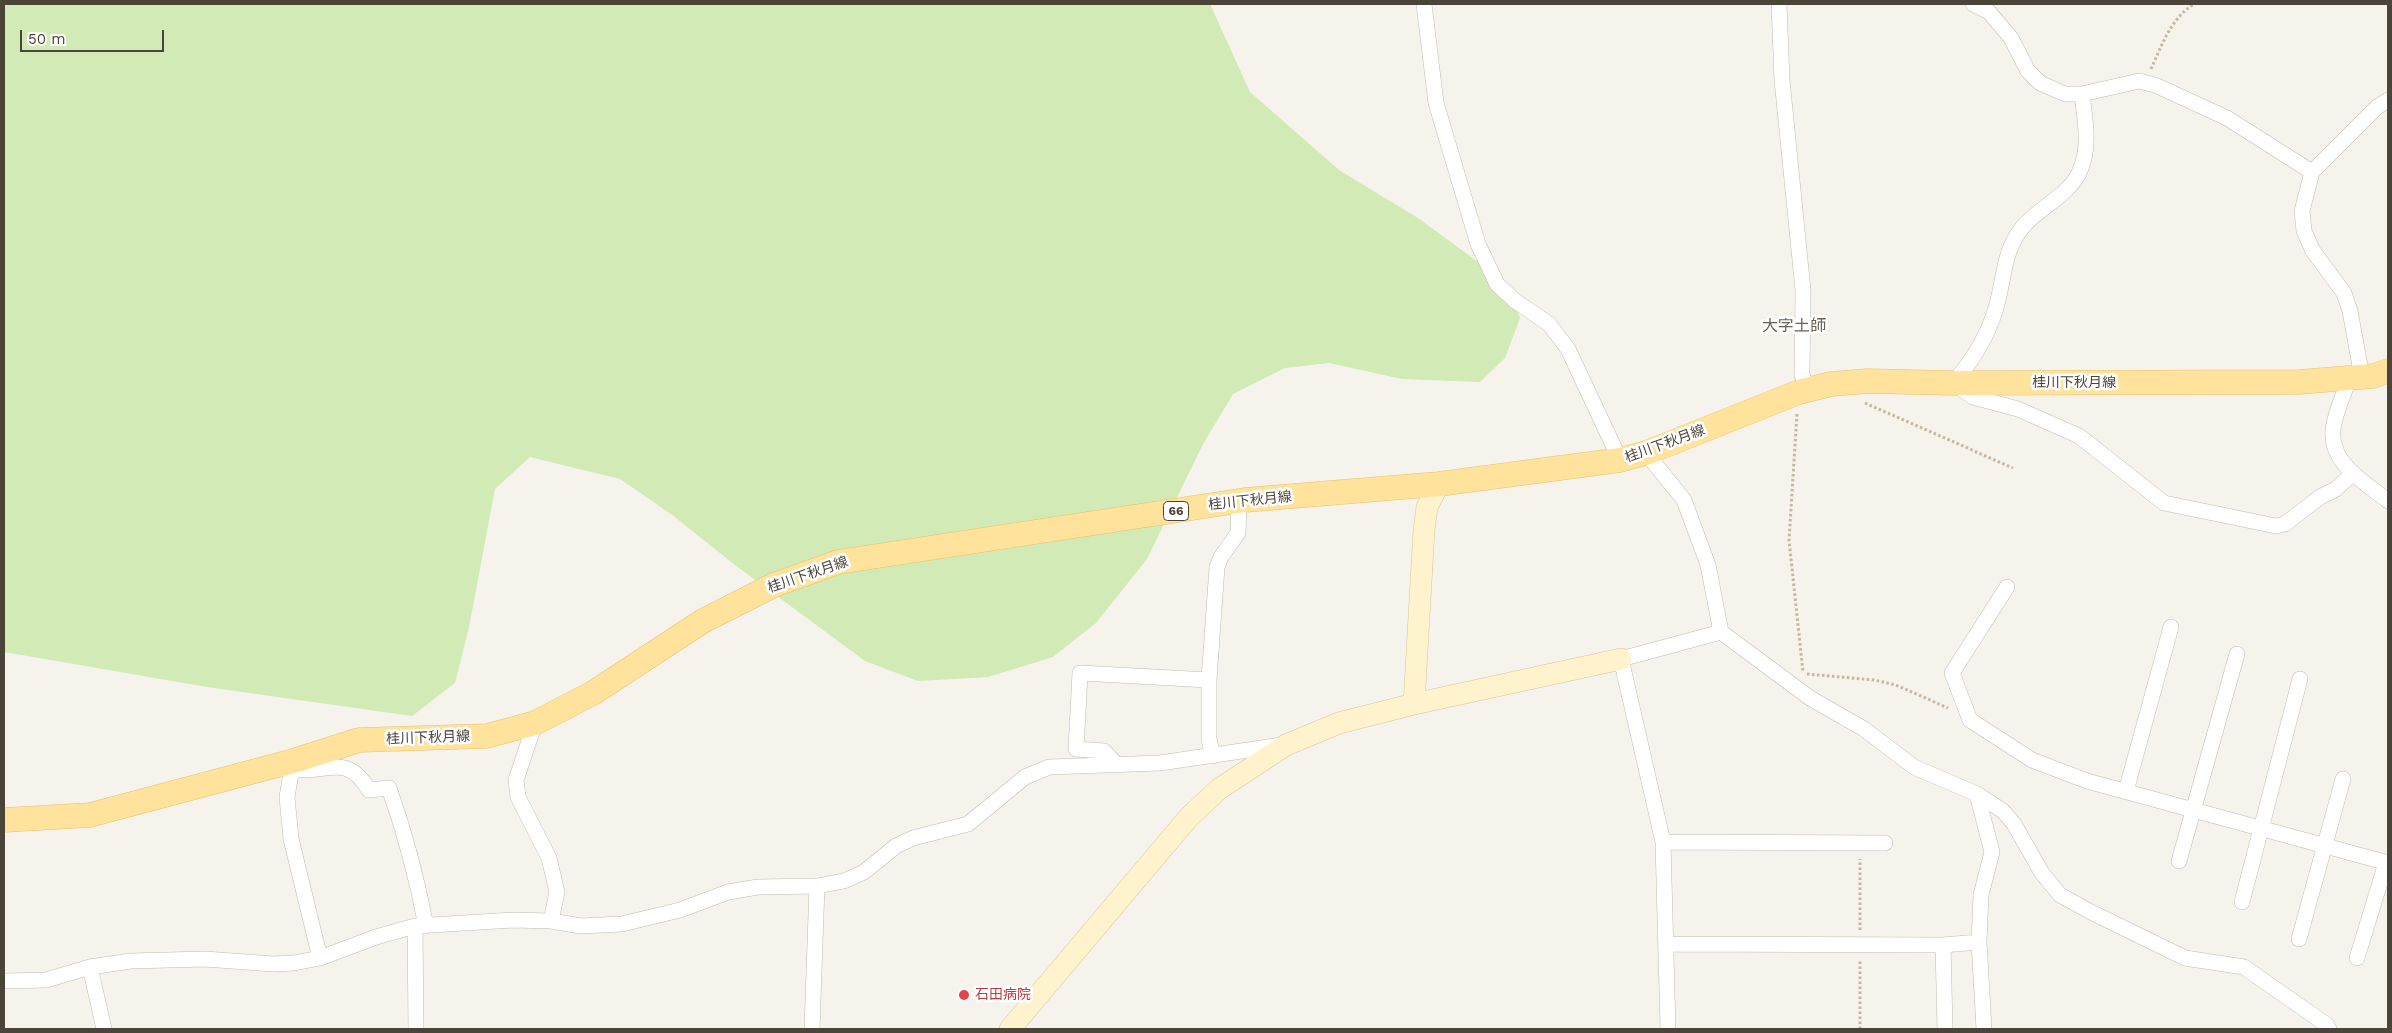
<!DOCTYPE html>
<meta charset="utf-8">
<style>
body{margin:0}
#map{position:relative;width:2392px;height:1033px;overflow:hidden;background:#f6f3ec;font-family:"Work Sans",sans-serif}
canvas{display:block}
.frame{position:absolute;inset:0;border:5px solid #4b4439;pointer-events:none}
.scale{position:absolute;left:20px;top:30px;width:144px;height:22px;box-sizing:border-box;border:2px solid #4b4439;border-top:0;padding-left:6px;font-size:15px;line-height:18px;white-space:nowrap;color:#4b4439;-webkit-text-stroke:4px #fff;paint-order:stroke}
</style>
<div id="map">
<canvas width="2392" height="1033"></canvas>
<div class="frame"></div>
<div class="scale">50 m</div>
</div>
<script>
const ctx = document.querySelector('canvas').getContext('2d');
ctx.lineJoin = 'round';
function fillPath(path, color) { ctx.fillStyle = color; ctx.fill(path, 'evenodd'); }
function strokePath(path, color, width, dash) { ctx.strokeStyle = color; ctx.lineWidth = width; ctx.lineCap = dash ? 'butt' : 'round'; ctx.setLineDash(dash || []); ctx.stroke(path); }
function label(font, color, halo, rows, align = 'center') {
  ctx.font = font + ' "Work Sans","Noto Sans JP",sans-serif'; ctx.lineWidth = 5; ctx.setLineDash([]); ctx.textBaseline = 'middle'; ctx.strokeStyle = halo; ctx.fillStyle = color; for (const [text, x, y, turn = 0] of rows) {
    ctx.save(); ctx.translate(x, y); ctx.rotate((+turn || 0) * Math.PI / 180); ctx.textAlign = isNaN(turn) ? turn : align; if (halo) ctx.strokeText(text, 0, 0); ctx.fillText(text, 0, 0); ctx.restore();
  }
}
const green = new Path2D(`
 M4,4H1210L1250,92L1339,170L1418,218L1504,281L1520,318L1505,358L1480,382L1402,379L1329,363L1285,368L1233,394L1203,444L1147,559L1096,623L1053,657L988,677L918,681L865,661L735,565L671,514L620,479L530,457L495,489L469,627L455,683L412,716L207,687L4,652Z`);
const path = new Path2D(`
 M2151,69C2162,45 2171,18 2194,4
 M1865,403L2013,468
 M1797,414L1789,540L1803,672
 M1807,674L1874,680L1896,685L1948,708
 M1860,930V859
 M1860,1029V961`);
const street = new Path2D(`
 M1424,4L1436,103L1478,244L1497,284L1514,300L1549,324L1568,349L1620,460
 M1779,4L1782,80L1803,290L1802,375L1808,390
 M1973,4L1989,12L2011,38L2028,71L2040,83L2065,94H2082L2139,81L2155,85L2227,118L2312,172
 M2082,94C2085,120 2091,148 2079,173C2066,199 2032,210 2017,235C2005,254 2004,274 1999,296C1992,329 1975,358 1953,383L1973,397L2018,409L2079,436L2164,503L2276,526L2285,524L2320,497L2336,489L2353,473
 M2362,377L2350,311L2344,293L2313,251L2304,231L2302,211L2312,172L2377,107L2388,100
 M2349,379C2344,395 2334,414 2333,431C2330,464 2366,483 2388,501
 M1646,453L1684,500L1708,565L1721,632L1810,698L1864,729L1914,767L1977,794L2003,811L2014,824L2042,873L2060,895L2091,912L2185,958L2244,967L2327,1025L2329,1029
 M2007,587L1952,673L1970,720L2032,760L2087,781L2388,863
 M1209,680L1217,567L1221,557L1238,533L1239,501
 M535,723L516,780L518,797L549,858L557,892L551,921
 M293,761L287,797L291,839L320,958
 M1117,765L1104,751L1076,749L1080,673L1209,680V739L1213,756
 M291,769C328,775 345,751 369,790L389,788C405,833 417,879 426,926
 M2126,791L2171,627
 M1977,794L1992,852L1981,895L1979,942L1984,1029
 M1663,842L1885,843
 M2179,861L2237,654
 M2242,902L2300,679
 M415,926L416,1029
 M2299,939L2343,779
 M1667,944L1943,945L1945,1029
 M1943,945L1979,942
 M2357,958L2386,863
 M90,967L104,1029
 M4,981L46,980L90,967L131,961L205,959L273,964L294,963L320,958L376,937L415,926L513,920L551,921L581,926L622,924L680,910L728,892L758,887L817,886L844,881L864,872L896,846L913,838L968,824L1025,777L1049,767L1160,763L1282,745
 M812,1029L817,886
 M1668,1029L1663,842L1621,659L1721,632`);
const secondary = new Path2D(`
 M1414,704L1424,530L1427,507L1439,484
 M1010,1029L1189,817L1219,789L1286,745L1339,723L1414,704L1621,659`);
const primary = new Path2D(`
 M4,820L90,815L293,761L359,740L487,736L535,723L593,693L703,621L774,585L838,562L1245,500L1439,484L1620,460L1646,453L1799,392L1831,384L1868,381L1953,383L2299,382L2373,376L2388,371`);
const markers = [
 [964,995,6,"#e0444e"]
];
const shields = [
 [1176,511,25]
];
const shieldNames = [
 ["66",1176,511]
];
const streetNames = [
 ["桂川下秋月線",2074,383],
 ["桂川下秋月線",1665,444,-20],
 ["桂川下秋月線",1250,501,-6],
 ["桂川下秋月線",808,575,-19],
 ["桂川下秋月線",428,738,-2]
];
const healthNames = [
 ["石田病院",975,995]
];
const quarterNames = [
 ["大字土師",1794,326]
];
fillPath(green, '#d2eab5');
strokePath(street, '#c2bbae', 16);
strokePath(secondary, '#d6c79b', 22);
strokePath(primary, '#e6c16a', 25);
strokePath(path, '#c4b79f', 3, [2.5, 2.5]);
strokePath(street, '#fff', 15);
strokePath(secondary, '#fff3cd', 21);
strokePath(primary, '#ffe39c', 24);
for (const [x, y, r, color] of markers) { const dot = new Path2D(); dot.arc(x, y, r, 0, 2 * Math.PI); ctx.fillStyle = color; ctx.fill(dot); strokePath(dot, '#fff', 2); }
for (const [x, y, w] of shields) { const box = new Path2D(); box.roundRect(x - w / 2, y - 9.5, w, 19, 4); ctx.fillStyle = '#fff'; ctx.fill(box); strokePath(box, '#4b4439', 1); }
label('bold 12px', '#4b4439', null, shieldNames);
label('14px', '#4b4439', '#fff', streetNames);
label('14px', '#be3a42', '#fff', healthNames, 'left');
label('16px', '#6e6250', '#fff', quarterNames);
</script>
